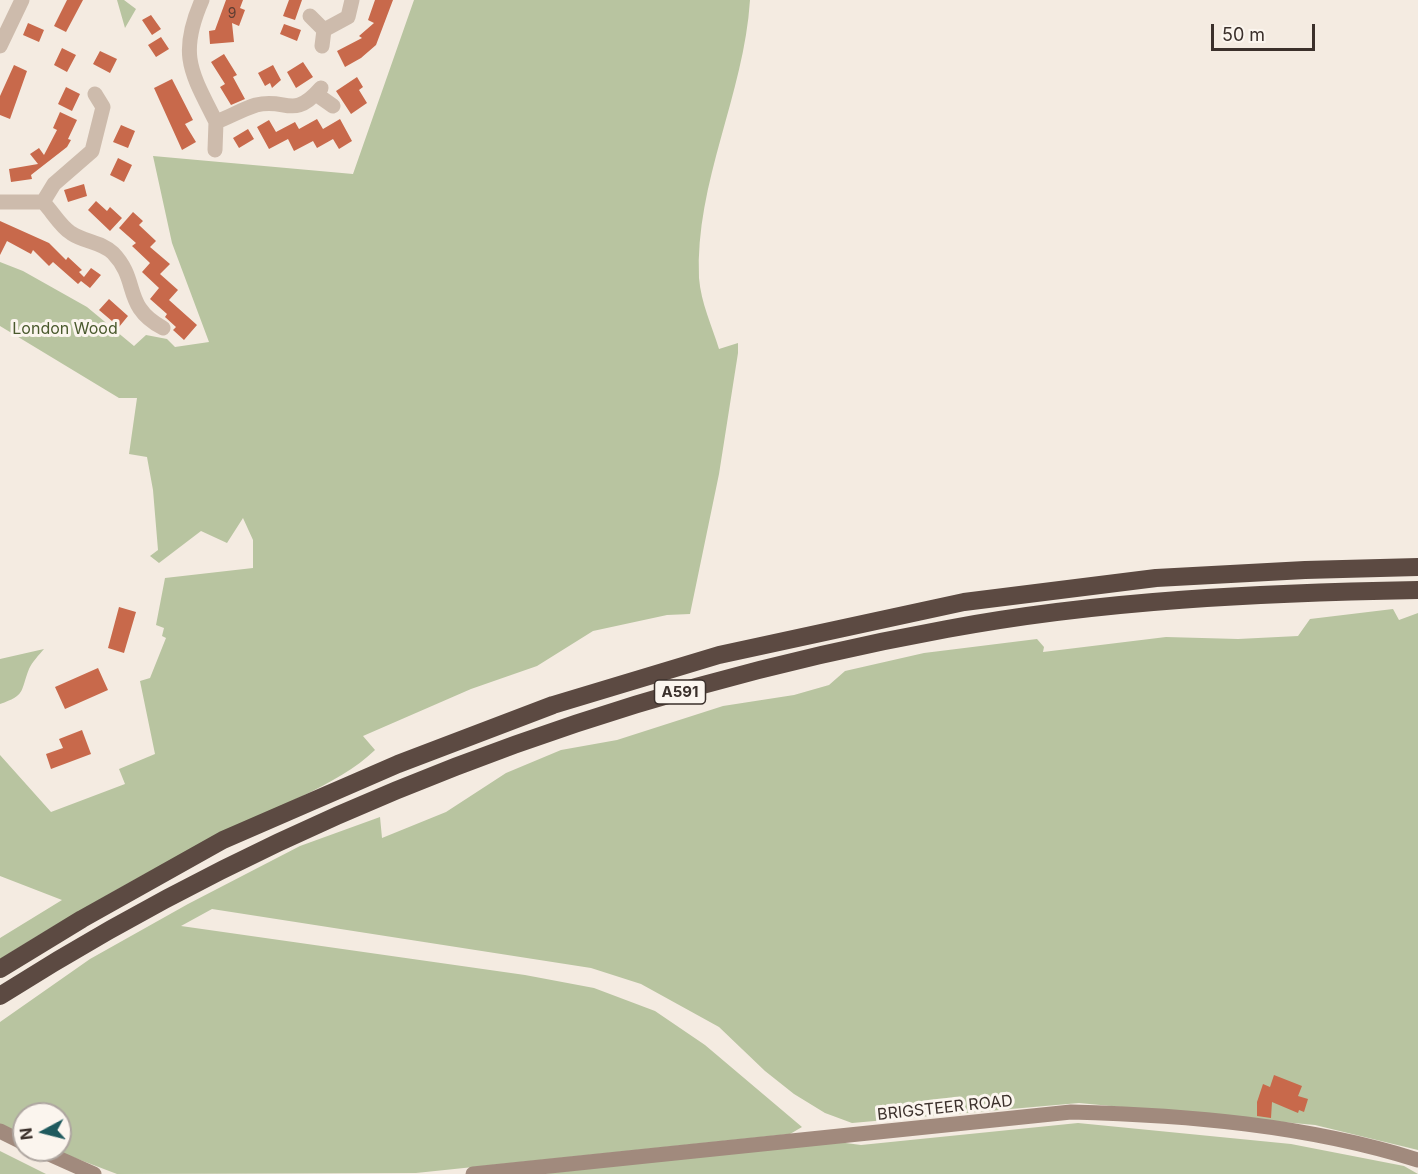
<!DOCTYPE html>
<style>
body{margin:0}
#map{position:relative;width:1418px;height:1174px;overflow:hidden;background:#f4ebe1;font-family:Inter,sans-serif}
canvas{display:block}
.north{position:absolute;left:12px;top:1102px;width:60px;height:60px;box-sizing:border-box;background:#fbf5ee;border:2px solid #aea6a0;border-radius:50%;rotate:263deg;font-size:16px;font-weight:700;line-height:24px;text-align:center;color:#3b302b}
.north::after{content:'';display:block;margin:auto;width:21px;height:27px;background:#1f5a5e;clip-path:polygon(50% 0,100% 100%,50% 72%,0 100%)}
.scale{position:absolute;left:1211px;top:24px;width:104px;height:27px;box-sizing:border-box;border:3px solid #3b302b;border-top:0;padding-left:8px;font-size:18px;line-height:21px;white-space:nowrap;color:#3b302b;-webkit-text-stroke:4px #fbf5ee;paint-order:stroke}
</style>
<div id="map">
<canvas width="1418" height="1174"></canvas>
<div class="north">N</div>
<div class="scale">50 m</div>
</div>
<script>
const ctx = document.querySelector('canvas').getContext('2d');
ctx.lineJoin = 'round';
function fillPath(path, color) { ctx.fillStyle = color; ctx.fill(path, 'evenodd'); }
function strokePath(path, color, width, dash) { ctx.strokeStyle = color; ctx.lineWidth = width; ctx.lineCap = dash ? 'butt' : 'round'; ctx.setLineDash(dash || []); ctx.stroke(path); }
function label(font, color, halo, rows, align = 'center') {
  ctx.font = font + ' Inter,sans-serif'; ctx.lineWidth = 6; ctx.setLineDash([]); ctx.textBaseline = 'middle'; ctx.strokeStyle = halo; ctx.fillStyle = color; for (const [text, x, y, turn = 0] of rows) {
    ctx.save(); ctx.translate(x, y); ctx.rotate((+turn || 0) * Math.PI / 180); ctx.textAlign = isNaN(turn) ? turn : align; if (halo) ctx.strokeText(text, 0, 0); ctx.fillText(text, 0, 0); ctx.restore();
  }
}
const green = new Path2D(`
 M117,0H124L136,9L125,28Z
 M414,0H750C744,95 695,182 699,278C701,303 712,326 719,349L738,343V353L719,474L690,614L667,615L593,631L537,666L471,689L363,736L375,750C338,786 269,809 223,833C147,871 72,914 0,959V938L62,900L0,876V755L51,812L125,784L119,769L155,754L140,681L150,678L166,638L162,636L164,628L156,625L165,578L253,568V540L243,518L227,543L201,531L159,563L150,556L158,550L153,490L147,457L129,454L137,398H119L0,326V262L23,271L87,307L134,346L146,335L167,339L175,347L209,342L172,243L153,156L353,174Z
 M1393,609L1399,620L1418,613V1150L1315,1125L1079,1103L852,1123L825,1113L794,1094L765,1071L719,1027L641,984L591,968L212,909L181,926L525,975L594,988L655,1011L705,1045L802,1127L790,1134L416,1173L117,1174L54,1150H60V1114H24V1137L0,1124V1022L90,959L188,904L300,846L380,817L382,838L446,812L506,773L561,750L617,740L723,706L794,695L829,685L845,671L924,653L1037,639L1044,647L1043,652L1166,637L1238,639L1298,636L1310,619Z
 M44,649C39,655 32,662 29,669C20,692 26,695 0,704V659Z
 M1078,1123L1291,1144L1404,1166L1418,1174H540L838,1142L861,1145Z
 M0,1151L46,1174H0Z`);
const building = new Path2D(`
 M67,0H83L66,32L54,26Z
 M226,0H243L240,8L245,10L239,26L232,23L234,42L210,44L209,31L215,30Z
 M289,0H302L295,20L283,16Z
 M375,0H393L376,45L361,58L345,67L337,51L362,38L359,36L374,23L368,20Z
 M151,15L161,29L152,35L142,20Z
 M28,23L44,30L39,42L23,35Z
 M284,24L301,30L297,41L280,34Z
 M161,37L169,49L156,57L148,45Z
 M62,48L76,55L67,72L54,65Z
 M100,51L117,59L110,73L93,64Z
 M224,54L237,75L233,77L245,99L231,105L220,87L225,84L211,62Z
 M303,62L313,77L296,88L287,72Z
 M14,65L27,71L10,119L0,115V96Z
 M273,65L281,80L272,88L270,83L265,86L258,73Z
 M357,77L363,87L359,90L367,103L351,114L336,91Z
 M172,79L193,120L185,124L196,142L182,150L154,88Z
 M66,87L80,94L72,111L58,104Z
 M60,112L77,120L68,139L71,140L67,147L31,175L32,179L11,182L9,169L38,164L30,154L39,148L44,155L57,130L53,128Z
 M317,119L323,129L340,119L352,141L339,149L333,139L317,148L313,141L294,151L288,139L269,149L257,127L269,120L276,132L295,122L299,129Z
 M121,125L135,131L128,148L113,142Z
 M248,129L254,139L239,148L233,138Z
 M118,158L132,165L124,182L110,175Z
 M84,184L87,196L68,202L64,190Z
 M96,201L107,211L110,207L122,218L110,231L88,210Z
 M133,212L143,221L139,225L156,241L150,247L170,264L160,274L178,290L169,300L197,325L184,340L173,330L176,327L165,317L167,314L150,299L159,288L142,272L150,263L132,246L136,243L119,228Z
 M0,221L49,243L66,260L68,257L82,270L79,272L84,277L91,268L101,275L90,288L81,281L78,284L53,262L49,266L33,250L31,254L7,241L0,255Z
 M109,299L128,316L119,327L99,310Z
 M119,607L136,612L124,653L108,648Z
 M98,668L108,690L65,709L55,687Z
 M82,730L91,754L51,769L46,754L63,748L59,739Z
 M1274,1075L1302,1086L1298,1096L1308,1099L1304,1112L1299,1110L1298,1113L1272,1102L1271,1118L1257,1116V1102L1263,1084L1270,1087Z`);
const street = new Path2D(`
 M202,0C178,55 191,72 216,122C229,117 243,109 256,105C287,97 292,121 321,88
 M310,16L324,30
 M0,46L22,0
 M322,46L324,30L348,17L352,0
 M316,94L333,106
 M215,150L216,122
 M0,202H43C52,211 60,226 71,233C84,242 102,242 113,253C140,281 122,306 163,328
 M43,202L54,184L92,151L103,107L95,94`);
const secondary = new Path2D(`
 M0,1131L24,1143
 M40,1150L94,1174
 M473,1174L1071,1112C1187,1115 1307,1125 1418,1160`);
const highway = new Path2D(`
 M0,969L82,919L223,840L398,764L553,705L719,655L964,602L1156,578L1305,570L1418,567
 M0,996C287,813 612,690 947,629C1102,600 1261,593 1418,590`);
const numberNames = [
 ["9",232,14]
];
const shields = [
 [680,692,51]
];
const shieldNames = [
 ["A591",680,692]
];
const parkNames = [
 ["London Wood",65,329]
];
const streetNames = [
 ["BRIGSTEER ROAD",945,1108,-6]
];
fillPath(green, '#b8c4a0');
fillPath(building, '#c8694b');
strokePath(street, '#cdbbac', 15);
strokePath(secondary, '#a18a7d', 15);
strokePath(highway, '#5c4a42', 18);
label('14px', '#5e3e33', null, numberNames);
for (const [x, y, w] of shields) { const box = new Path2D(); box.roundRect(x - w / 2, y - 12, w, 24, 4.5); ctx.fillStyle = '#fbf5ee'; ctx.fill(box); strokePath(box, '#3b302b', 1.5); }
label('bold 15px', '#3b302b', null, shieldNames);
label('16px', '#4a5a2e', '#fbf5ee', parkNames);
label('16px', '#3b302b', '#fbf5ee', streetNames);
</script>
